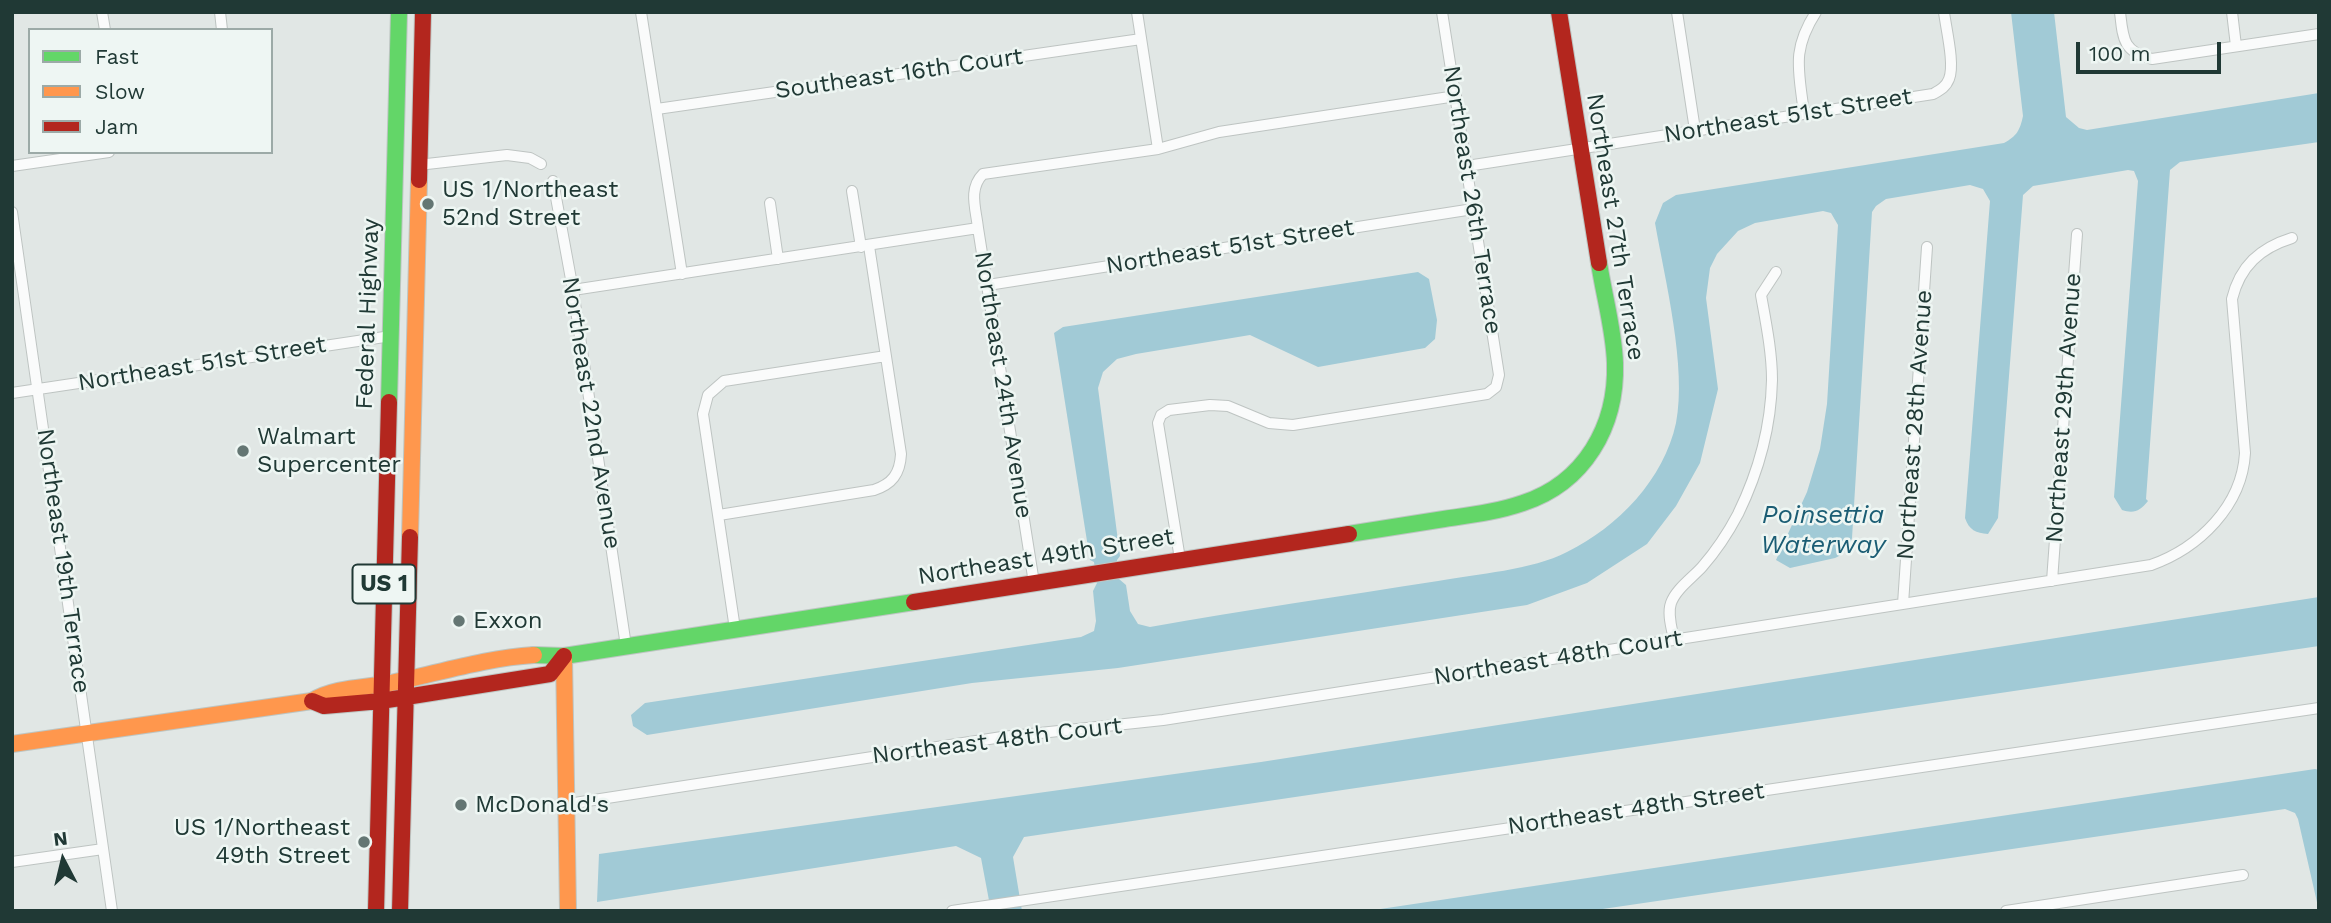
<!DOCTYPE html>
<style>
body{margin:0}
#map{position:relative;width:2331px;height:923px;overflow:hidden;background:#e1e7e5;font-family:"Work Sans",sans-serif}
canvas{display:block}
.frame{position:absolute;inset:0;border:14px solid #203935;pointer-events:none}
.legend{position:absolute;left:28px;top:28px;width:245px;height:126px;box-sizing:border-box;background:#eef6f3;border:2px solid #9caaa7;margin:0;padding:9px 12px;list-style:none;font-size:21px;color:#203935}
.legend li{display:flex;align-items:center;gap:14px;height:35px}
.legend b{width:35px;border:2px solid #9caaa7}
.north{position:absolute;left:28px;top:825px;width:70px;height:70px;-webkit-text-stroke:5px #eef6f3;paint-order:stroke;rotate:353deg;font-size:19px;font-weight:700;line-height:28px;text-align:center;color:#203935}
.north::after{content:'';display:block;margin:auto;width:24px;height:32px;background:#203935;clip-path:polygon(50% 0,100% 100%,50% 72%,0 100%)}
.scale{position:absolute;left:2076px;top:42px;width:145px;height:32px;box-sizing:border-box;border:4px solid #203935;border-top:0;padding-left:9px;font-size:21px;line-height:24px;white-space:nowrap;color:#203935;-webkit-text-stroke:5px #eef6f3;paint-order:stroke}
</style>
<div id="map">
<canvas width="2331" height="923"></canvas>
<div class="frame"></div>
<ul class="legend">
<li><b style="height:9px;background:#63d668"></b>Fast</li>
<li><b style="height:9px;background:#ff974d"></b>Slow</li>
<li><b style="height:9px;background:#b3261e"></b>Jam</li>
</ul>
<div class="north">N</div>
<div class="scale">100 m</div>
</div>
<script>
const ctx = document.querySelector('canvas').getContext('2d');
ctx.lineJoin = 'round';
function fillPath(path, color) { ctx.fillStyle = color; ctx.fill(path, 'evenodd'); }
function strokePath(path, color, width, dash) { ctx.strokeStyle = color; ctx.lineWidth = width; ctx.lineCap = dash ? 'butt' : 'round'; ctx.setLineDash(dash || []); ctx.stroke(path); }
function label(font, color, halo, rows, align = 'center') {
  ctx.font = font + ' "Work Sans",sans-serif'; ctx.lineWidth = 5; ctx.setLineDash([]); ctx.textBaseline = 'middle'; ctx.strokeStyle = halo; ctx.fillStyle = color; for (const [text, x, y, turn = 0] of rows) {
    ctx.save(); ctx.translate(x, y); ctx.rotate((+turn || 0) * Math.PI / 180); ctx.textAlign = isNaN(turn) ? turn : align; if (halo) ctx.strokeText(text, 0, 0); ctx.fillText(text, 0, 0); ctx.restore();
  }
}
const water = new Path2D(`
 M2011,12H2054L2066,117L2079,128L2087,130L2319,93V142L2180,162L2170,170L2146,499L2148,501C2140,511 2134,514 2122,510L2114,497L2138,181L2134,171L2128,170L2033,186L2023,195L1998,518L1988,534C1976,533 1969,530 1965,518L1990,201L1983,189L1970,185L1886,199L1876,206L1872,212L1852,538C1849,548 1844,554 1835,558L1790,568L1776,560L1807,492L1820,449L1827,404L1838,225L1831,213L1823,211L1755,223L1738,231L1717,254L1710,268L1706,298L1718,389L1700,463L1676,506L1647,544L1587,583L1527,605L1118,668L972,683L647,735L633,726L631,715L645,703L1081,637L1094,631L1096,621L1093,591L1097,583L1094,562L1090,560L1054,333L1063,327L1418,272L1429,279L1437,320L1435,339L1425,348L1318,367L1250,335L1136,354L1117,359L1103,372L1098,388L1120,556L1117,560L1119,579L1126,585L1130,611L1138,624L1150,627C1245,610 1342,596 1438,581C1477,574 1532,570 1567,552C1618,527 1664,479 1676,423C1687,367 1665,280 1655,223L1663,203L1676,195L2004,143C2017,136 2020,130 2023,116Z
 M2319,597V646L1024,837L1013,857L1022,911H991L981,858L956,846L597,902L599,854L1261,762Z
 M2315,769L2319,770V911L2298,819L2295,813L2285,809L1589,911H1367Z`);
const street = new Path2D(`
 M102,12L105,30
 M220,12L222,30
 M641,12L682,274
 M1137,12L1158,149
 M1677,12L1695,130
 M2120,12C2123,39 2123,52 2152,59L2319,34
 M2232,12L2236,46
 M657,109L1141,39
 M1804,114C1799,70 1791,51 1816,12
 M418,165L507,155L530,158L541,164
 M12,166L109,152
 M1467,166L1933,94C1940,90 1946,87 1949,79C1955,64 1946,29 1944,12
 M553,181L573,290L626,646
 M852,191L861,247
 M770,203L778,259
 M12,212L112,911
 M988,285L1473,209
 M573,290L978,228
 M12,393L391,336
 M719,515L874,490C892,484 900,474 901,454L869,246
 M1180,559L1158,423L1161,415L1169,410L1210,405L1228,406L1269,423L1293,425L1487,394L1496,387L1499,375L1442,12
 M2052,581L2077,234
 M1034,583L978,228C976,209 968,189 983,174L1158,149L1219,132L1456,96
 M1903,604L1927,247
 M735,629L703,414L708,395L724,381L886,356
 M1674,640C1672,629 1667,614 1671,603C1676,589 1692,578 1702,567C1716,551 1728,533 1738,514C1758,473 1771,426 1772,380C1772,352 1766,323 1761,295L1776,272
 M568,804L1002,737L1163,720L2151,565C2199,548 2242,506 2245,453L2232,299C2240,266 2260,248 2292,238
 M12,862L103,849
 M952,911L2319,708
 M2006,911L2243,875`);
const fast = new Path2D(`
 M389,402L399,12
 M1349,534C1381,529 1413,524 1444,519C1471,515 1497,512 1523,503C1584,483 1617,427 1615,363C1614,330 1604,296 1599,263
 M534,655L564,656L914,602`);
const slow = new Path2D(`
 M410,537L419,180
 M564,656L568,911
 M12,744L312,701C335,687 365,688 391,683C439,673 485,658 534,655`);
const jam = new Path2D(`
 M1559,12L1599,263
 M419,180L423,12
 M914,602L1349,534
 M312,701L324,706L381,701L550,674L564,656
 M376,911L389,402
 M400,911L410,537`);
const markers = [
 [428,204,7,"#647673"],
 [243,451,7,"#647673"],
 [459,621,7,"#647673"],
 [461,805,7,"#647673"],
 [364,842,7,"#647673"]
];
const shields = [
 [384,584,63]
];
const shieldNames = [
 ["US 1",384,584]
];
const streetNames = [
 ["Southeast 16th Court",899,74,-8],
 ["Northeast 51st Street",1788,116,-9],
 ["Northeast 26th Terrace",1472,200,81],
 ["Northeast 27th Terrace",1615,227,81],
 ["Northeast 51st Street",1230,247,-9],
 ["Federal Highway",368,314,-88],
 ["Northeast 51st Street",202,364,-9],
 ["Northeast 24th Avenue",1003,385,81],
 ["Northeast 29th Avenue",2064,408,-86],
 ["Northeast 22nd Avenue",591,413,81],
 ["Northeast 28th Avenue",1915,425,-86],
 ["Northeast 49th Street",1046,557,-9],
 ["Northeast 19th Terrace",63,561,82],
 ["Northeast 48th Court",1558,658,-9],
 ["Northeast 48th Court",997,741,-7],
 ["Northeast 48th Street",1636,809,-8]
];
const poiNames = [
 ["US 1/Northeast",442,190],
 ["52nd Street",442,218],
 ["Walmart",257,437],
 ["Supercenter",257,465],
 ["Exxon",473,621],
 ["McDonald's",475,805],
 ["US 1/Northeast",350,828,"right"],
 ["49th Street",350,856,"right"]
];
const waterNames = [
 ["Poinsettia",1823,515],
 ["Waterway",1823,545]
];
fillPath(water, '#a1cad6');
strokePath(street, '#bec4c2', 12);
strokePath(fast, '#bdc5c2', 18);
strokePath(slow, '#bdc5c2', 18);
strokePath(jam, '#bdc5c2', 18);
strokePath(street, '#fafbfb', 10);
strokePath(fast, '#63d668', 16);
strokePath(slow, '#ff974d', 16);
strokePath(jam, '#b3261e', 16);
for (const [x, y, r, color] of markers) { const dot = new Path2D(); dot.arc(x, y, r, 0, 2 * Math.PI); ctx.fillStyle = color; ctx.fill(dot); strokePath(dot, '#eef6f3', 2.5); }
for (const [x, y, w] of shields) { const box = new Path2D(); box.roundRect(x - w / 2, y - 19.5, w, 39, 5); ctx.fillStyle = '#eef6f3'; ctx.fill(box); strokePath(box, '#203935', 2); }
label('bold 23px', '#203935', null, shieldNames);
label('24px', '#203935', '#eef6f3', streetNames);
label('24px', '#203935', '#eef6f3', poiNames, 'left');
label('italic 26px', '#1b5d74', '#eef6f3', waterNames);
</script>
